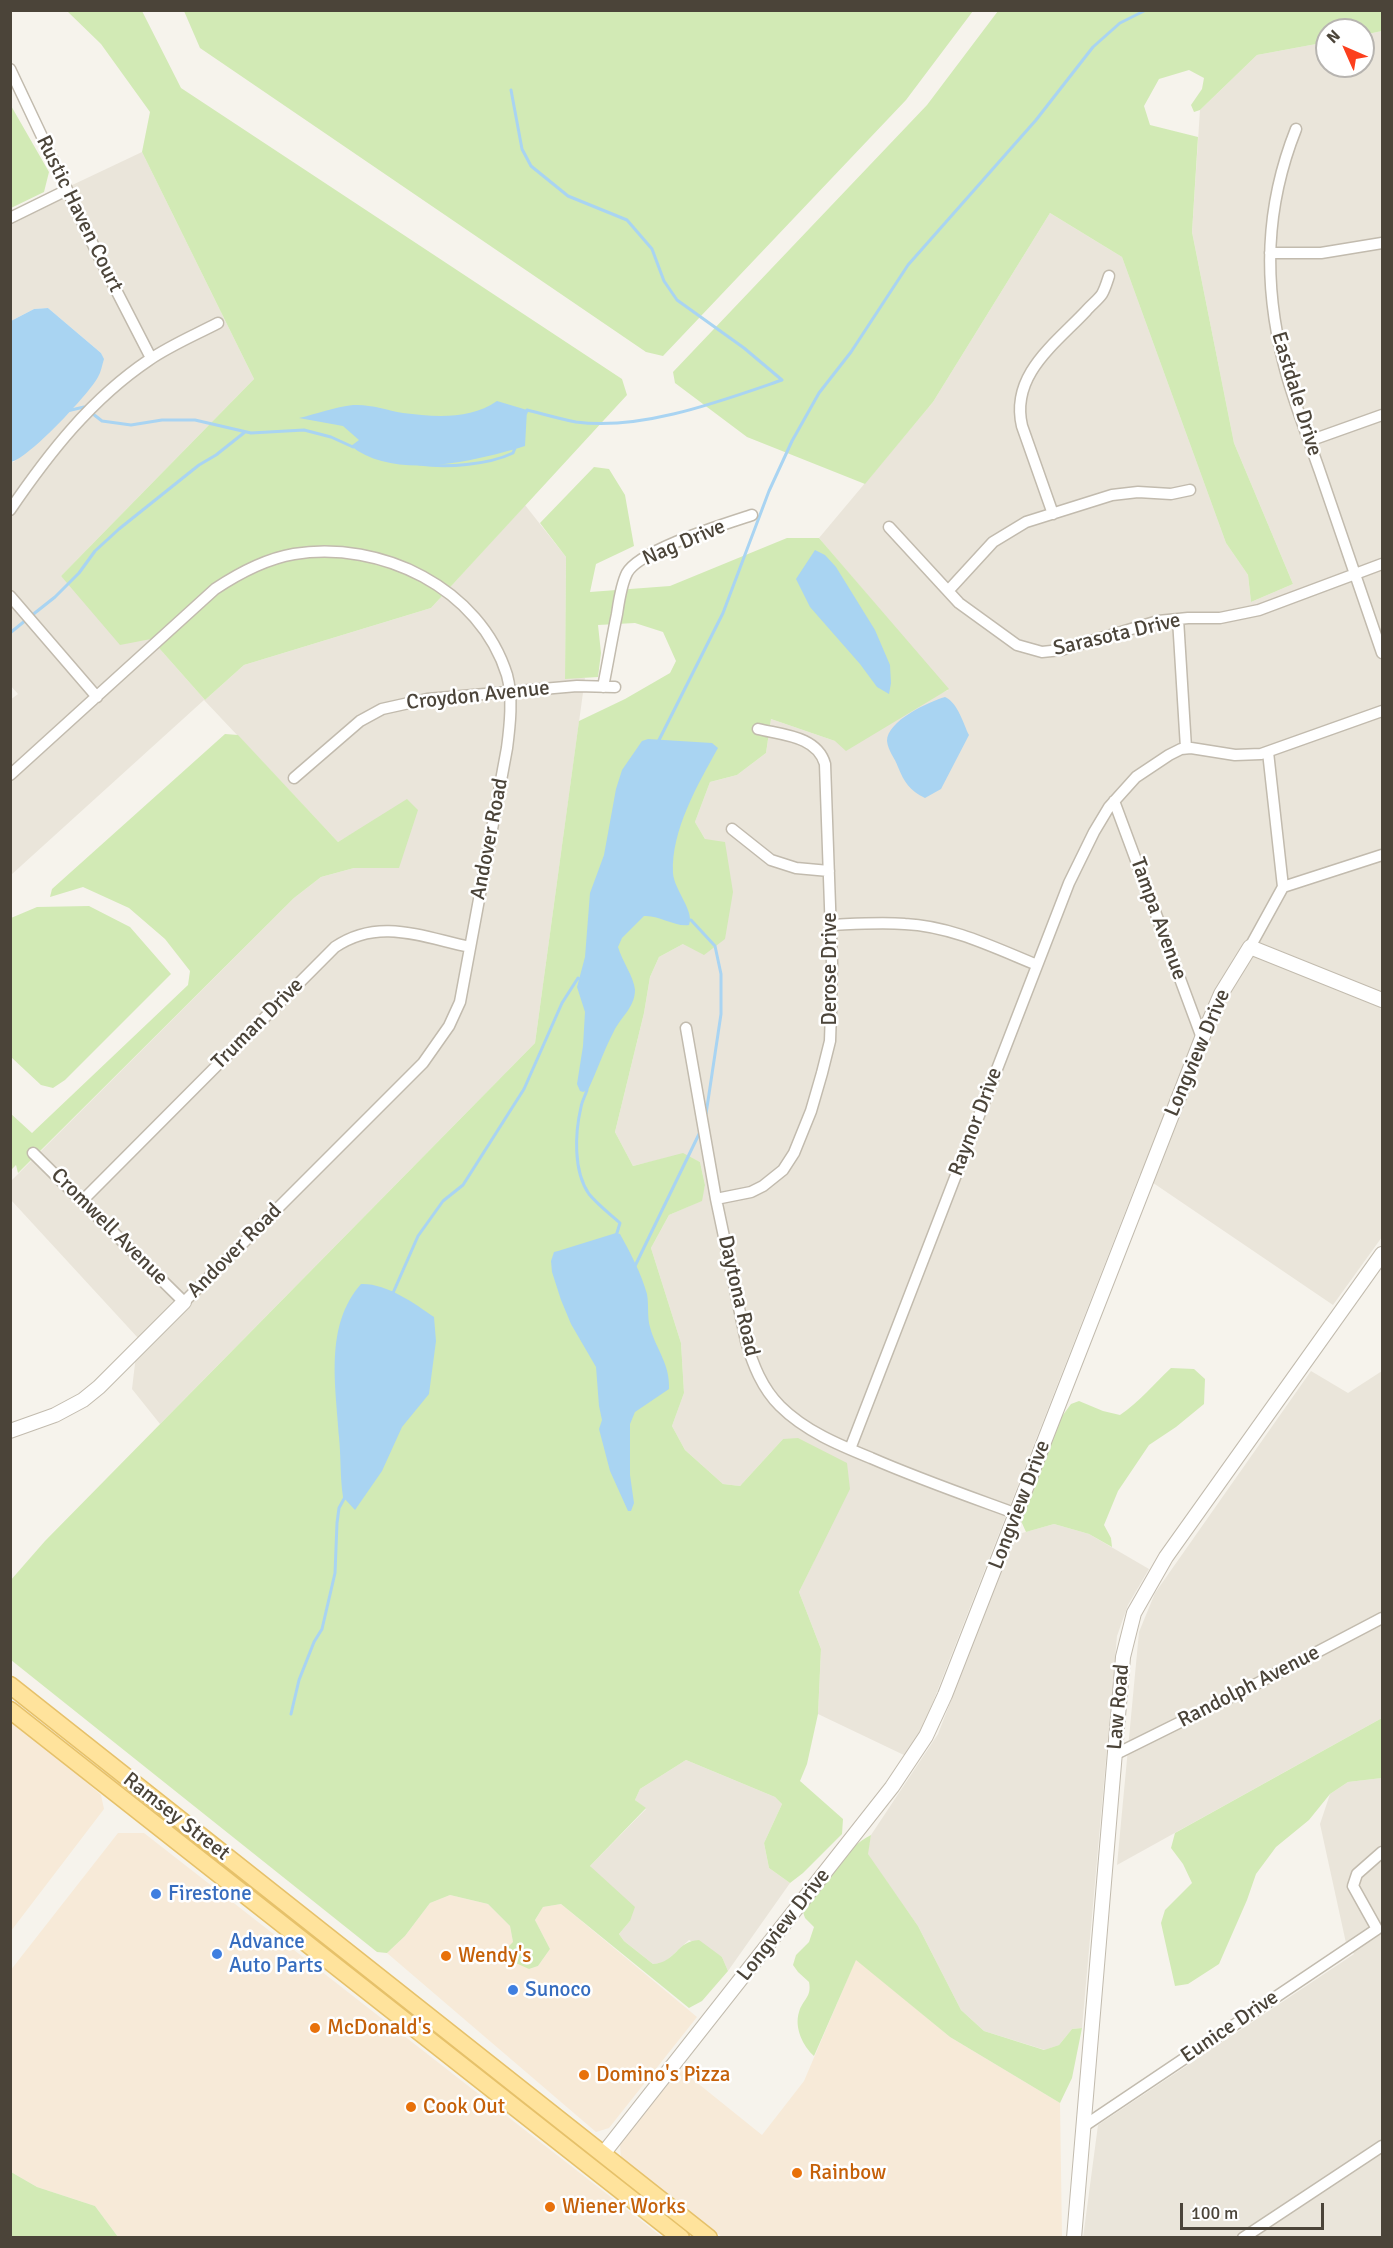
<!DOCTYPE html>
<style>
body{margin:0}
#map{position:relative;width:1393px;height:2248px;overflow:hidden;background:#f6f3ec;font-family:Signika,sans-serif}
canvas{display:block}
.frame{position:absolute;inset:0;border:12px solid #4b4439;pointer-events:none}
.north{position:absolute;left:1315px;top:18px;width:60px;height:60px;box-sizing:border-box;background:#fff;border:2px solid #b7b4b0;border-radius:50%;rotate:315deg;font-size:16px;font-weight:700;line-height:24px;text-align:center;color:#4b4439}
.north::after{content:'';display:block;margin:auto;width:21px;height:27px;background:#fc3f1d;clip-path:polygon(50% 0,100% 100%,50% 72%,0 100%)}
.scale{position:absolute;left:1180px;top:2203px;width:144px;height:27px;box-sizing:border-box;border:3px solid #4b4439;border-top:0;padding-left:8px;font-size:18px;line-height:21px;white-space:nowrap;color:#4b4439;-webkit-text-stroke:4px #fff;paint-order:stroke}
</style>
<div id="map">
<canvas width="1393" height="2248"></canvas>
<div class="frame"></div>
<div class="north">N</div>
<div class="scale">100 m</div>
</div>
<script>
const ctx = document.querySelector('canvas').getContext('2d');
ctx.lineJoin = 'round';
function fillPath(path, color) { ctx.fillStyle = color; ctx.fill(path, 'evenodd'); }
function strokePath(path, color, width, dash) { ctx.strokeStyle = color; ctx.lineWidth = width; ctx.lineCap = dash ? 'butt' : 'round'; ctx.setLineDash(dash || []); ctx.stroke(path); }
function label(font, color, halo, rows, align = 'center') {
  ctx.font = font + ' Signika,sans-serif'; ctx.lineWidth = 5; ctx.setLineDash([]); ctx.textBaseline = 'middle'; ctx.strokeStyle = halo; ctx.fillStyle = color; for (const [text, x, y, turn = 0] of rows) {
    ctx.save(); ctx.translate(x, y); ctx.rotate((+turn || 0) * Math.PI / 180); ctx.textAlign = isNaN(turn) ? turn : align; if (halo) ctx.strokeText(text, 0, 0); ctx.fillText(text, 0, 0); ctx.restore();
  }
}
const residential = new Path2D(`
 M1382,31V1237L1333,1305L1140,1174L920,1735L906,1756L818,1714L821,1649L799,1592L814,1561L783,1439L740,1486L723,1484L685,1450L672,1426L684,1393L681,1343L651,1248L669,1215L701,1201L705,1185L700,1162L683,1154L633,1166L615,1132L644,1013L650,977L659,957L683,944L705,839L695,822L710,782L737,775L766,753L771,719L835,741L948,690L819,538L933,402L1050,213L1122,257L1226,543L1248,575L1251,602L1293,584L1234,443L1192,232L1200,110L1257,55L1327,42V66H1363V35Z
 M142,152L254,379L61,576L151,639L205,700L244,665L431,608L525,505L566,557L565,678H585L535,1043L160,1424L132,1389L138,1338L11,1200V1181L294,898L321,877L354,868H399L355,832L338,842L204,700L11,875L10,700L18,694L10,685L11,462H14L103,359L101,353L48,308L34,309L11,321V214Z
 M1311,1371L1348,1393L1382,1371V1718L1117,1865L1139,1632L1155,1593Z
 M1054,1524L1089,1534L1149,1569L1128,1605L1117,1636L1082,2028L1072,2029L1059,2045L1045,2050L984,2031L961,2010L918,1926L867,1854L871,1835L938,1734L1015,1535Z
 M686,1760L775,1797L782,1804L764,1843L769,1868L790,1883L728,1971L722,1957L689,1940L664,1963L653,1964L624,1941L619,1934L630,1921L590,1866L646,1809L635,1800L640,1789Z
 M1382,1778V2237L1083,2238L1098,2125L1354,1954L1346,1943L1320,1824L1330,1794L1348,1782Z`);
const commercial = new Path2D(`
 M11,1716L101,1795L104,1809L11,1931Z
 M118,1833H144L662,2237H118L95,2206L37,2187L11,2172L10,1971Z
 M450,1895L488,1904L510,1926L513,1942L529,1969L538,1966L550,1949L535,1920L543,1907L561,1904L697,2017L609,2128L596,2132L387,1953L405,1936L430,1903Z
 M856,1959L950,2037L1060,2103L1062,2237H722L621,2160L620,2144L680,2069L762,2135L804,2081Z`);
const green = new Path2D(`
 M67,11H142L181,88L622,379L627,395L431,608L244,665L205,700L151,639L120,645L61,576L254,379L142,152L150,112L101,44Z
 M184,11H973L906,100L663,356L646,352L200,48Z
 M998,11H1382V31L1363,35V30H1327V42L1257,55L1200,110L1194,112L1191,105L1202,89L1204,78L1189,70L1159,79L1144,106L1150,125L1198,137L1192,232L1234,443L1293,584L1251,602L1248,575L1226,543L1122,257L1050,213L933,402L865,484L747,437L675,383L673,372L927,105Z
 M10,104L49,172L44,192L11,208Z
 M594,467L609,469L625,495L634,546L596,564L590,592L670,586L787,538H819L949,689L846,751L835,741L771,719L766,753L737,775L710,782L695,822L705,839L725,842L733,892L725,939L704,955L683,944L659,957L650,977L644,1013L615,1132L633,1166L683,1153L700,1162L705,1185L702,1201L669,1215L651,1248L681,1343L684,1393L672,1426L685,1450L723,1484L740,1486L783,1439L798,1438L847,1463L850,1489L799,1592L821,1649L818,1714L807,1764L800,1781L843,1819L842,1834L803,1873L790,1883L769,1868L764,1843L782,1804L775,1797L686,1760L640,1789L635,1800L646,1808L590,1866L635,1907L630,1921L619,1934L624,1941L653,1964C677,1962 676,1941 699,1940L722,1957L728,1971L702,2001L689,2008L561,1904L543,1907L535,1920L550,1949L538,1966L529,1969L507,1959V1948L513,1942L510,1926L488,1904L450,1895L430,1903L405,1936L387,1953L377,1952L11,1660L10,1581L45,1541L535,1043L579,721L625,699L670,673L676,661L663,632L635,623L598,625L601,653L598,677L565,679L566,557L540,523Z
 M225,734L238,735L338,842L407,799L418,810L399,868H354L321,877L294,898L18,1173L16,1165L11,1170L10,1113L32,1133L188,985L190,971L165,939L129,908L83,887L50,897L52,889Z
 M89,906L130,927L171,974L65,1080L53,1088L41,1085L11,1057V918L37,907Z
 M1171,1368L1194,1369L1205,1379L1204,1404L1176,1427L1149,1445L1118,1491L1104,1525L1111,1538L1112,1547L1089,1534L1054,1524L1026,1532L1021,1521L1060,1419L1071,1404L1079,1401L1103,1411L1120,1415C1139,1402 1154,1384 1171,1368Z
 M1382,1718V1778L1348,1782L1330,1794L1309,1820L1276,1847L1256,1874L1247,1900L1219,1964L1188,1984L1175,1986L1161,1923L1165,1910L1192,1883L1183,1864L1171,1848L1175,1833Z
 M871,1835L868,1854L918,1926L961,2010L984,2031L1044,2050L1059,2045L1072,2029L1082,2028L1072,2078L1060,2103L950,2037L856,1960L814,2056C803,2046 794,2028 799,2012C803,1999 812,1997 809,1982L798,1972L793,1965L796,1955L809,1942L814,1927L805,1918L802,1909C819,1888 847,1846 871,1835Z
 M11,2172L37,2187L95,2206L118,2237H11Z`);
const water = new Path2D(`
 M48,308L101,353L104,359C102,365 101,372 98,377C89,394 28,459 11,462V321L34,309Z
 M497,401L527,410L525,446C476,461 394,481 351,446L359,440L343,426L299,418C316,414 335,407 353,405C371,404 386,410 403,413C434,417 470,420 497,401Z
 M815,550L825,555L836,567L875,630L890,665L891,683L889,694L877,687L860,664L810,607L796,579Z
 M945,697C958,703 963,723 969,735L941,789L925,798C910,791 904,782 898,767C895,758 888,751 887,741C887,721 928,702 945,697Z
 M648,739L712,743L718,748C698,784 671,830 673,873C674,890 695,911 689,925C674,927 660,915 644,916L622,938L618,947C622,961 634,977 635,990C635,1007 621,1017 614,1031C604,1050 597,1071 588,1090L583,1092L580,1091L577,1084L583,1046L585,1012L577,987L585,957L590,893L604,855L616,789L622,770L642,741Z
 M616,1233L620,1234C631,1254 641,1273 647,1294C649,1305 647,1317 650,1327C656,1350 670,1363 669,1389L635,1412L630,1424V1475L634,1503L631,1511H628L610,1471L599,1429L602,1420L599,1406L596,1367L571,1324L561,1300L552,1272L551,1261L554,1252L558,1251Z
 M361,1284C386,1283 414,1303 434,1317L436,1341L429,1394L402,1427L382,1471L355,1510L343,1497C340,1477 341,1457 339,1437C336,1386 324,1326 361,1284Z`);
const stream = new Path2D(`
 M511,90L522,149L531,166L568,196L627,220L652,249L664,281L677,300L744,348L782,380
 M67,411L84,407L102,421L131,425L162,420H195L251,433L304,430L331,437L353,447
 M526,413L527,410C543,414 560,419 576,422C641,431 721,401 782,380
 M419,464C446,468 488,465 513,453L515,448
 M31,616L55,597L79,573L95,551L119,529L199,465L216,455L245,432
 M10,633L26,620
 M658,742L723,613L769,491L792,441L819,393L851,352L908,265L1036,120L1093,47L1120,23L1146,10
 M687,920H691L715,946L721,974V1014L706,1114
 M587,1090C586,1094 582,1101 581,1107C575,1133 573,1171 589,1194C598,1205 610,1214 620,1223L616,1236
 M635,1266L700,1132
 M390,1293H393L418,1236L443,1201L463,1185L524,1089L562,1003L578,978L581,980
 M291,1714L299,1680L314,1642L322,1629L335,1573L337,1523L339,1508L345,1497`);
const minor = new Path2D(`
 M10,69L97,253L151,358
 M1296,129C1265,207 1263,283 1284,365C1293,401 1308,437 1320,472C1341,533 1362,593 1382,653
 M10,218L67,190
 M1270,253H1321L1382,243
 M1309,441L1382,415
 M10,510C49,453 91,399 149,360C171,345 195,335 218,323
 M1053,514L1022,426C1010,375 1055,344 1086,311C1091,305 1098,300 1102,294C1105,289 1107,282 1109,276
 M889,527L959,603L1017,645L1042,652L1061,650L1158,621L1188,618H1220L1259,610L1382,564
 M948,591L993,542L1026,522L1112,495L1138,492L1171,494L1190,490
 M10,596L97,697
 M1178,619L1186,748
 M603,687C608,662 612,638 617,614C619,601 621,585 627,573C639,550 725,524 752,515
 M1268,752L1283,887
 M10,775L215,589C239,573 265,559 294,554C381,540 480,588 507,675C513,697 510,725 507,748L460,1002L449,1026L423,1063L184,1302L33,1153
 M294,778L360,721L382,709L427,699L577,686L615,687
 M1114,801L1202,1038
 M732,829L771,860L796,868L829,871
 M831,925C855,924 880,922 905,924C951,926 995,948 1037,965
 M1250,947L1283,887L1382,855
 M686,1028L716,1199L746,1341C753,1365 762,1388 780,1406C805,1431 839,1445 871,1458C919,1479 968,1496 1017,1514
 M716,1199L751,1192L763,1186L783,1170L794,1153L811,1111L822,1073L830,1041L831,1011L832,963L825,764C817,736 782,735 758,729
 M82,1201L335,947C379,917 422,937 470,947
 M850,1449L1069,883L1094,832L1109,807L1136,777L1169,755L1181,749L1191,748L1235,755L1261,754L1382,711
 M1114,1755L1241,1692L1382,1618
 M1084,2126L1377,1929L1353,1886L1357,1874L1382,1852
 M1243,2238L1382,2146`);
const tertiary = new Path2D(`
 M10,1431L55,1415L83,1400L99,1387L184,1302
 M603,2154L892,1787L926,1736L945,1695L1202,1038L1221,994L1250,947L1382,1000
 M1074,2238L1123,1657L1134,1613L1166,1557L1382,1254`);
const primary = new Path2D(`
 M10,1685L709,2238
 M10,1710L681,2238`);
const markers = [
 [156,1894,6,"#3f7fe0"],
 [217,1954,6,"#3f7fe0"],
 [446,1956,6,"#e8710a"],
 [513,1990,6,"#3f7fe0"],
 [315,2028,6,"#e8710a"],
 [584,2075,6,"#e8710a"],
 [411,2107,6,"#e8710a"],
 [797,2173,6,"#e8710a"],
 [550,2207,6,"#e8710a"]
];
const streetNames = [
 ["Rustic Haven Court",79,214,64],
 ["Eastdale Drive",1296,394,73],
 ["Nag Drive",684,543,-23],
 ["Sarasota Drive",1117,635,-13],
 ["Croydon Avenue",478,696,-6],
 ["Andover Road",490,839,-79],
 ["Tampa Avenue",1158,919,70],
 ["Derose Drive",830,969,-90],
 ["Truman Drive",258,1024,-45],
 ["Longview Drive",1198,1053,-67],
 ["Raynor Drive",976,1122,-69],
 ["Cromwell Avenue",109,1227,45],
 ["Andover Road",235,1251,-45],
 ["Daytona Road",738,1296,77],
 ["Longview Drive",1020,1505,-69],
 ["Randolph Avenue",1249,1687,-27],
 ["Law Road",1119,1707,-85],
 ["Ramsey Street",176,1817,38],
 ["Longview Drive",784,1925,-52],
 ["Eunice Drive",1230,2027,-34]
];
const shopNames = [
 ["Firestone",168,1894],
 ["Advance",229,1942],
 ["Auto Parts",229,1966],
 ["Sunoco",525,1990]
];
const foodNames = [
 ["Wendy's",458,1956],
 ["McDonald's",327,2028],
 ["Domino's Pizza",596,2075],
 ["Cook Out",423,2107],
 ["Rainbow",809,2173],
 ["Wiener Works",562,2207]
];
fillPath(residential, '#eae5da');
fillPath(commercial, '#f7ead8');
fillPath(green, '#d2eab5');
fillPath(water, '#a9d4f2');
strokePath(stream, '#a9d4f2', 3);
strokePath(minor, '#c2bbae', 13);
strokePath(tertiary, '#c2bbae', 16);
strokePath(primary, '#e6c16a', 19);
strokePath(minor, '#fff', 10);
strokePath(tertiary, '#fff', 14);
strokePath(primary, '#ffe39c', 16);
for (const [x, y, r, color] of markers) { const dot = new Path2D(); dot.arc(x, y, r, 0, 2 * Math.PI); ctx.fillStyle = color; ctx.fill(dot); strokePath(dot, '#fff', 2); }
label('21px', '#4b4439', '#fff', streetNames);
label('21px', '#366cbe', '#fff', shopNames, 'left');
label('21px', '#c56008', '#fff', foodNames, 'left');
</script>
